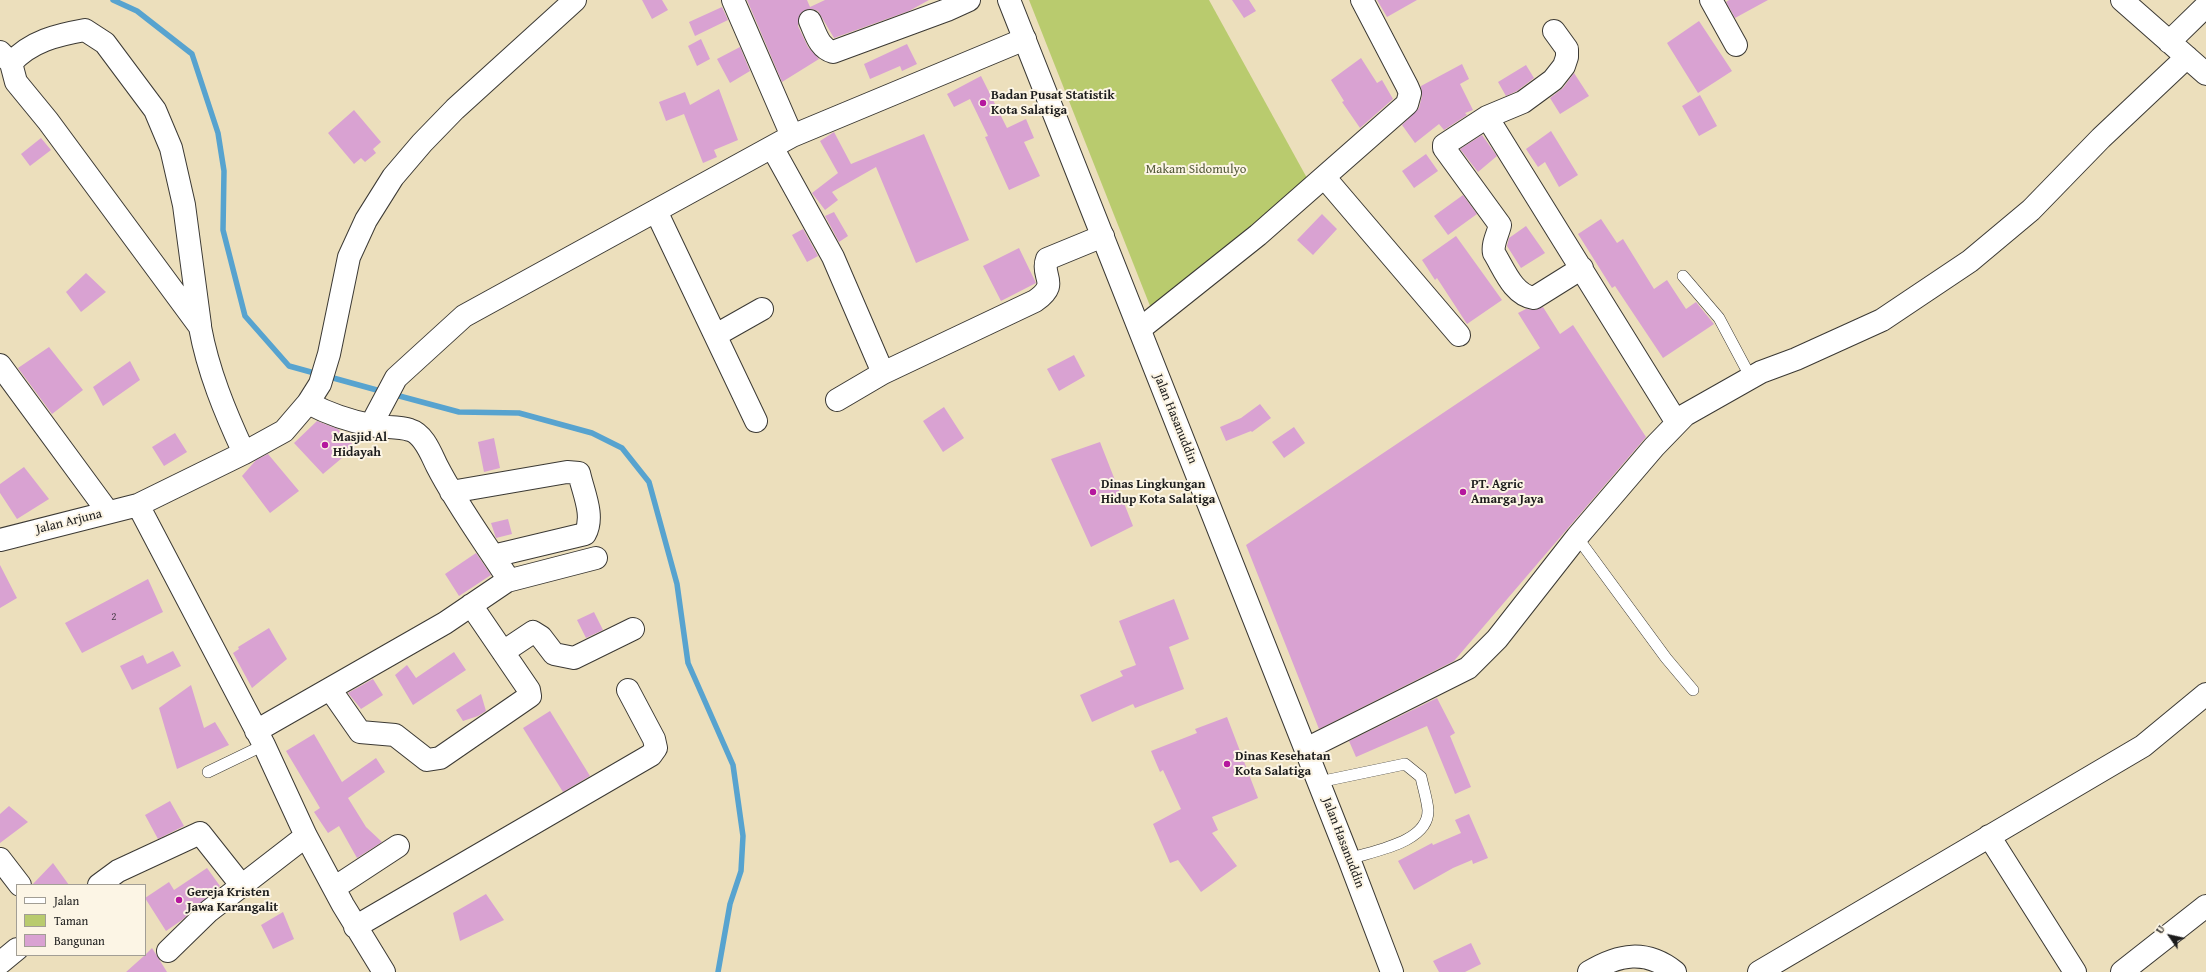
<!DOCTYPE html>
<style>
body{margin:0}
#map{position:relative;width:2206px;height:972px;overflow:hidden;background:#ecdfbc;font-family:"Gentium Book Plus",serif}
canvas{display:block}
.legend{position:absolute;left:16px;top:884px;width:130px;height:72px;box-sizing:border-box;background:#fcf5e5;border:1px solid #a29e95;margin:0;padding:5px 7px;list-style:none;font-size:12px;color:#1c1c1c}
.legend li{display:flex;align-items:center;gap:8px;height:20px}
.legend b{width:20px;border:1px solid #a29e95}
.north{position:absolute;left:2150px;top:916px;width:40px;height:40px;-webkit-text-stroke:3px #fcf5e5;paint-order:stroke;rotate:304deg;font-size:11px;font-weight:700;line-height:16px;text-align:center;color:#1c1c1c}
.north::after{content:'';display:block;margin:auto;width:14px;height:18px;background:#1c1c1c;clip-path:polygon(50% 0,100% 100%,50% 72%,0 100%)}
</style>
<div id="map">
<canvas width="2206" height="972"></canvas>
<ul class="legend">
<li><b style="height:5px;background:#fff"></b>Jalan</li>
<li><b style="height:11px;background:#b9cb6e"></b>Taman</li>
<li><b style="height:11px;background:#d9a2d2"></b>Bangunan</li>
</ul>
<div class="north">U</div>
</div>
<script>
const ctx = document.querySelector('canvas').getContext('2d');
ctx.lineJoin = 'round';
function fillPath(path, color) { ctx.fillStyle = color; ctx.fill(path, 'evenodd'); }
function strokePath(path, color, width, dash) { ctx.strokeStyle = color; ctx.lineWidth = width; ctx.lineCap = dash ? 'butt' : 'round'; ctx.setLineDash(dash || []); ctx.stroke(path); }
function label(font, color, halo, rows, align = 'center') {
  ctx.font = font + ' "Gentium Book Plus",serif'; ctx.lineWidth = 4; ctx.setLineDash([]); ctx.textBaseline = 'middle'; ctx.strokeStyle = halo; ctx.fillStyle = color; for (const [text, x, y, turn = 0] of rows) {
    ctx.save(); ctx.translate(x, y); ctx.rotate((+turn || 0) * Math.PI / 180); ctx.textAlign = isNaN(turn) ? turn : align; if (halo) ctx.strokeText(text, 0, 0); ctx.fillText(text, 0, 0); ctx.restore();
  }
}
const green = new Path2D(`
 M1029,0H1209L1313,189L1154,316Z`);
const stream = new Path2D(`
 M113,0L137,11L192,54L218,133L224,171L223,230L245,316L289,366L318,374
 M326,376L384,392
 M392,394L459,412L519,413L592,433L622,448L649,482L677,584L688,663L733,765L743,836L741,871L730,904L718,972`);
const building = new Path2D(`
 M642,0H662L668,10L652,19Z
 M747,0H807L810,7L825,0H929L909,11L834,38L818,11L812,9L805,10L800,14L798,26L808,47L819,59L782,82Z
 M1232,0H1249L1256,11L1244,18Z
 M1377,0H1417L1387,17Z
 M1729,0H1768L1735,18L1726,2Z
 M722,7L728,20L695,36L689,22Z
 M1699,21L1732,71L1698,93L1667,43Z
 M701,39L710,59L697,66L688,46Z
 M907,44L917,64L902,71L900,66L870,79L864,64Z
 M740,47L750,71L730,83L717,59Z
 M1361,58L1377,83L1382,80L1393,99L1360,128L1342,102L1344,101L1331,80Z
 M1462,64L1469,79L1460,84L1473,110L1465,113L1467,115L1444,130L1439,124L1415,143L1402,125L1419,108L1422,96L1421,86Z
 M1526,65L1534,78L1517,91L1506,96L1498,82Z
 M1574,73L1589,96L1560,114L1550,98L1563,88Z
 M981,76L1007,128L1026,119L1034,138L1024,142L1040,176L1009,190L985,137L988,136L970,99L954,107L947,94Z
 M719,89L738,140L714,150L717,157L703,163L684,114L666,121L659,102L685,92L690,105Z
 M1700,95L1717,126L1699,136L1682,106Z
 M354,110L381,142L373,149L376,153L365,162L361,158L354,164L328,133Z
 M1551,131L1578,175L1559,187L1545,162L1538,167L1526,149Z
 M834,132L851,164L924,134L969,240L916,263L876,167L832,192L838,200L825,210L812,193L838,173L820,141Z
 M1482,135L1497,156L1478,172L1460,149Z
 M41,138L51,150L30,166L21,154Z
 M1426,154L1438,171L1414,188L1402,171Z
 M1463,195L1477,214L1448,235L1434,216Z
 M834,212L848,236L839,242L825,216Z
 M1322,214L1337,229L1313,255L1297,240Z
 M1601,219L1617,243L1623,239L1654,289L1667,280L1686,309L1696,302L1714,324L1663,358L1615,286L1612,288L1578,234Z
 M1526,226L1545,253L1521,268L1507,246L1509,238Z
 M803,229L818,256L807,262L792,235Z
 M1456,236L1502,300L1467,324L1437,278L1435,280L1422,260Z
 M1019,248L1036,283L1001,301L983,266Z
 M86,273L106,292L81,312L66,292Z
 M1543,307L1560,334L1573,325L1646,437L1454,661L1319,729L1246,545L1540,348L1518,313L1526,309L1535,310Z
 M49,347L83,390L52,414L18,368Z
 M1074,355L1085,376L1059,391L1047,369Z
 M130,361L140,380L103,406L93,387Z
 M1260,404L1271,418L1252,432L1251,431L1226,441L1220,427L1241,418Z
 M944,407L964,438L943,452L923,421Z
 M317,421L338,429L355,447L323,474L294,443Z
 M1294,427L1305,443L1284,458L1272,442Z
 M175,433L187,452L164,466L152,447Z
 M494,438L500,468L484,472L478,442Z
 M1100,442L1133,526L1091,547L1051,459Z
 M268,454L299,491L270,513L242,476L256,460Z
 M24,467L49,499L17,519L0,493V484Z
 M508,519L512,534L496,538L491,523Z
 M476,553L491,575L459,596L445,574Z
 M0,565L17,598L0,608Z
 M148,579L163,612L82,653L65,623Z
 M1174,599L1189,639L1169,647L1184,689L1135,708L1133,704L1092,722L1080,695L1123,676L1120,671L1136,665L1119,621Z
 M594,612L603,630L586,638L577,620Z
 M269,628L287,659L252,688L233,653L239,649L238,647Z
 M173,651L181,666L132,690L120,666L143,655L147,664Z
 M454,652L466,670L413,705L395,675L407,665L416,678Z
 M373,679L383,695L361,709L348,693Z
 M191,685L204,728L215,722L229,745L177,769L159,708Z
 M481,694L486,711L478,716L463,721L456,710Z
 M1437,698L1455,733L1450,736L1471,787L1455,794L1427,726L1356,757L1349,741Z
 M550,711L590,776L563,792L523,728Z
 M1227,717L1258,798L1212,817L1218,830L1212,833L1237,866L1201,892L1178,860L1170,863L1153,824L1181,809L1163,770L1160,772L1151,751L1197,733L1195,729Z
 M314,734L342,782L376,758L385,772L348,798L366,827L382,842L357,858L339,826L328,833L314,812L320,808L286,751Z
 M170,801L184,826L158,839L145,815Z
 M9,806L28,822L0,843V814Z
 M1469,814L1488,858L1473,864L1472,860L1453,868L1414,890L1398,861L1432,843L1433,845L1461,833L1455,820Z
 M53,863L69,885H32Z
 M207,868L220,886L182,920L166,931L145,898L169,882L174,890Z
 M486,894L504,920L460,941L453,913Z
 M283,912L294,939L273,949L261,925Z
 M1471,943L1481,964L1465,972H1439L1433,961Z
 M152,948L167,972H126L145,955Z`);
const service = new Path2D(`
 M1683,276L1719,318L1751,378
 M1577,537L1666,658L1693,690
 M208,772L264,745
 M1319,782L1405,764L1421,777C1423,787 1427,799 1428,810C1429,843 1372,851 1349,859`);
const minor = new Path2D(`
 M733,0L792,136L1025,39
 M1711,0L1736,45
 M2122,0L2206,74
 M810,21C816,34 819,48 833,52L947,10L969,0
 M1554,31L1567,49V57L1564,66L1553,80L1523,102L1487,117L1444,145V148L1500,225C1498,234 1492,244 1494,253C1504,269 1513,295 1534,298L1582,268
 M2169,42L2206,6
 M0,52L11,63L16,82L48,121L200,327C208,371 225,412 244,453
 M11,63C31,41 57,35 85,30L105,43L155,110L171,148L184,205L200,325
 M1487,117L1677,423
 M772,147L833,257L883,373
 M1325,178L1459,335
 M656,211L756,421
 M1140,329L1258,235L1407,104L1410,93L1407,86L1362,0
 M716,335L762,309
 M0,365L108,512
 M837,400L883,373L1035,301C1061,283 1040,277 1047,259L1103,236
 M371,425L396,378L464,316L792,136
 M451,492L567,472L579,473C583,492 595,516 585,534L493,556
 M138,505L264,745L306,836L343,905L384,972
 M0,540L138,505L244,453L284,431L308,403L320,384L329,354L349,257L366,220L393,177L422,143L455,109L575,0
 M507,581L596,558
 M503,652L533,632L541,637L554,654L574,658L633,629
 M330,689L360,732L395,735L427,760L440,758L530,696L529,690L471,605
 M256,731L445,623L507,581V577C483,540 457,505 437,466C431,454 424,434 410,430C398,426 383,428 371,425C349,421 327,413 308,403
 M1306,749L1468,668L1497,639L1577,537L1654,447L1685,415L1761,372L1796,359L1882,320L1970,261L2031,210L2101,138L2187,57
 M1989,836L2075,972
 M0,859L20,885
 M99,885L118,871L200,833L242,886
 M334,888L398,846
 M355,927L651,755L656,748L654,739L628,690
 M168,951L209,911L306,836
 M0,963L17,949
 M1589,972C1619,954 1646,949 1675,972
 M1759,972L2143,746L2206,694
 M2122,972L2206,906`);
const primary = new Path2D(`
 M1009,0L1349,859L1392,972`);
const markers = [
 [983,103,4,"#b5179e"],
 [325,445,4,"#b5179e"],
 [1093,492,4,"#b5179e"],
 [1463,492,4,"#b5179e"],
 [1227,764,4,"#b5179e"],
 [179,900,4,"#b5179e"]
];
const numberNames = [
 ["2",114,617]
];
const poiNames = [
 ["Badan Pusat Statistik",991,96],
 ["Kota Salatiga",991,111],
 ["Masjid Al",333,438],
 ["Hidayah",333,453],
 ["Dinas Lingkungan",1101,485],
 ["Hidup Kota Salatiga",1101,500],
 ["PT. Agric",1471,485],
 ["Amarga Jaya",1471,500],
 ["Dinas Kesehatan",1235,757],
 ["Kota Salatiga",1235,772],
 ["Gereja Kristen",187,893],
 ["Jawa Karangalit",187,908]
];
const parkNames = [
 ["Makam Sidomulyo",1196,170]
];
const streetNames = [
 ["Jalan Hasanuddin",1175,419,68],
 ["Jalan Arjuna",69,522,-14],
 ["Jalan Hasanuddin",1343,843,69]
];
fillPath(green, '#b9cb6e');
strokePath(stream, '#57a3cf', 5.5);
fillPath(building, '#d9a2d2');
strokePath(service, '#3b3934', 12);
strokePath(minor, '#3b3934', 24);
strokePath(primary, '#3b3934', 24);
strokePath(service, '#fff', 11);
strokePath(minor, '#fff', 22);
strokePath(primary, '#fff', 22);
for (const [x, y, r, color] of markers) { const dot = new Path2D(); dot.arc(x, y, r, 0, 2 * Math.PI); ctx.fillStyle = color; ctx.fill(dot); strokePath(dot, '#fcf5e5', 1.5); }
label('11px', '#4b3e4a', null, numberNames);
label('bold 13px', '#1c1c1c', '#fcf5e5', poiNames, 'left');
label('13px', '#535939', '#fcf5e5', parkNames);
label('13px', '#1c1c1c', '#fcf5e5', streetNames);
</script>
